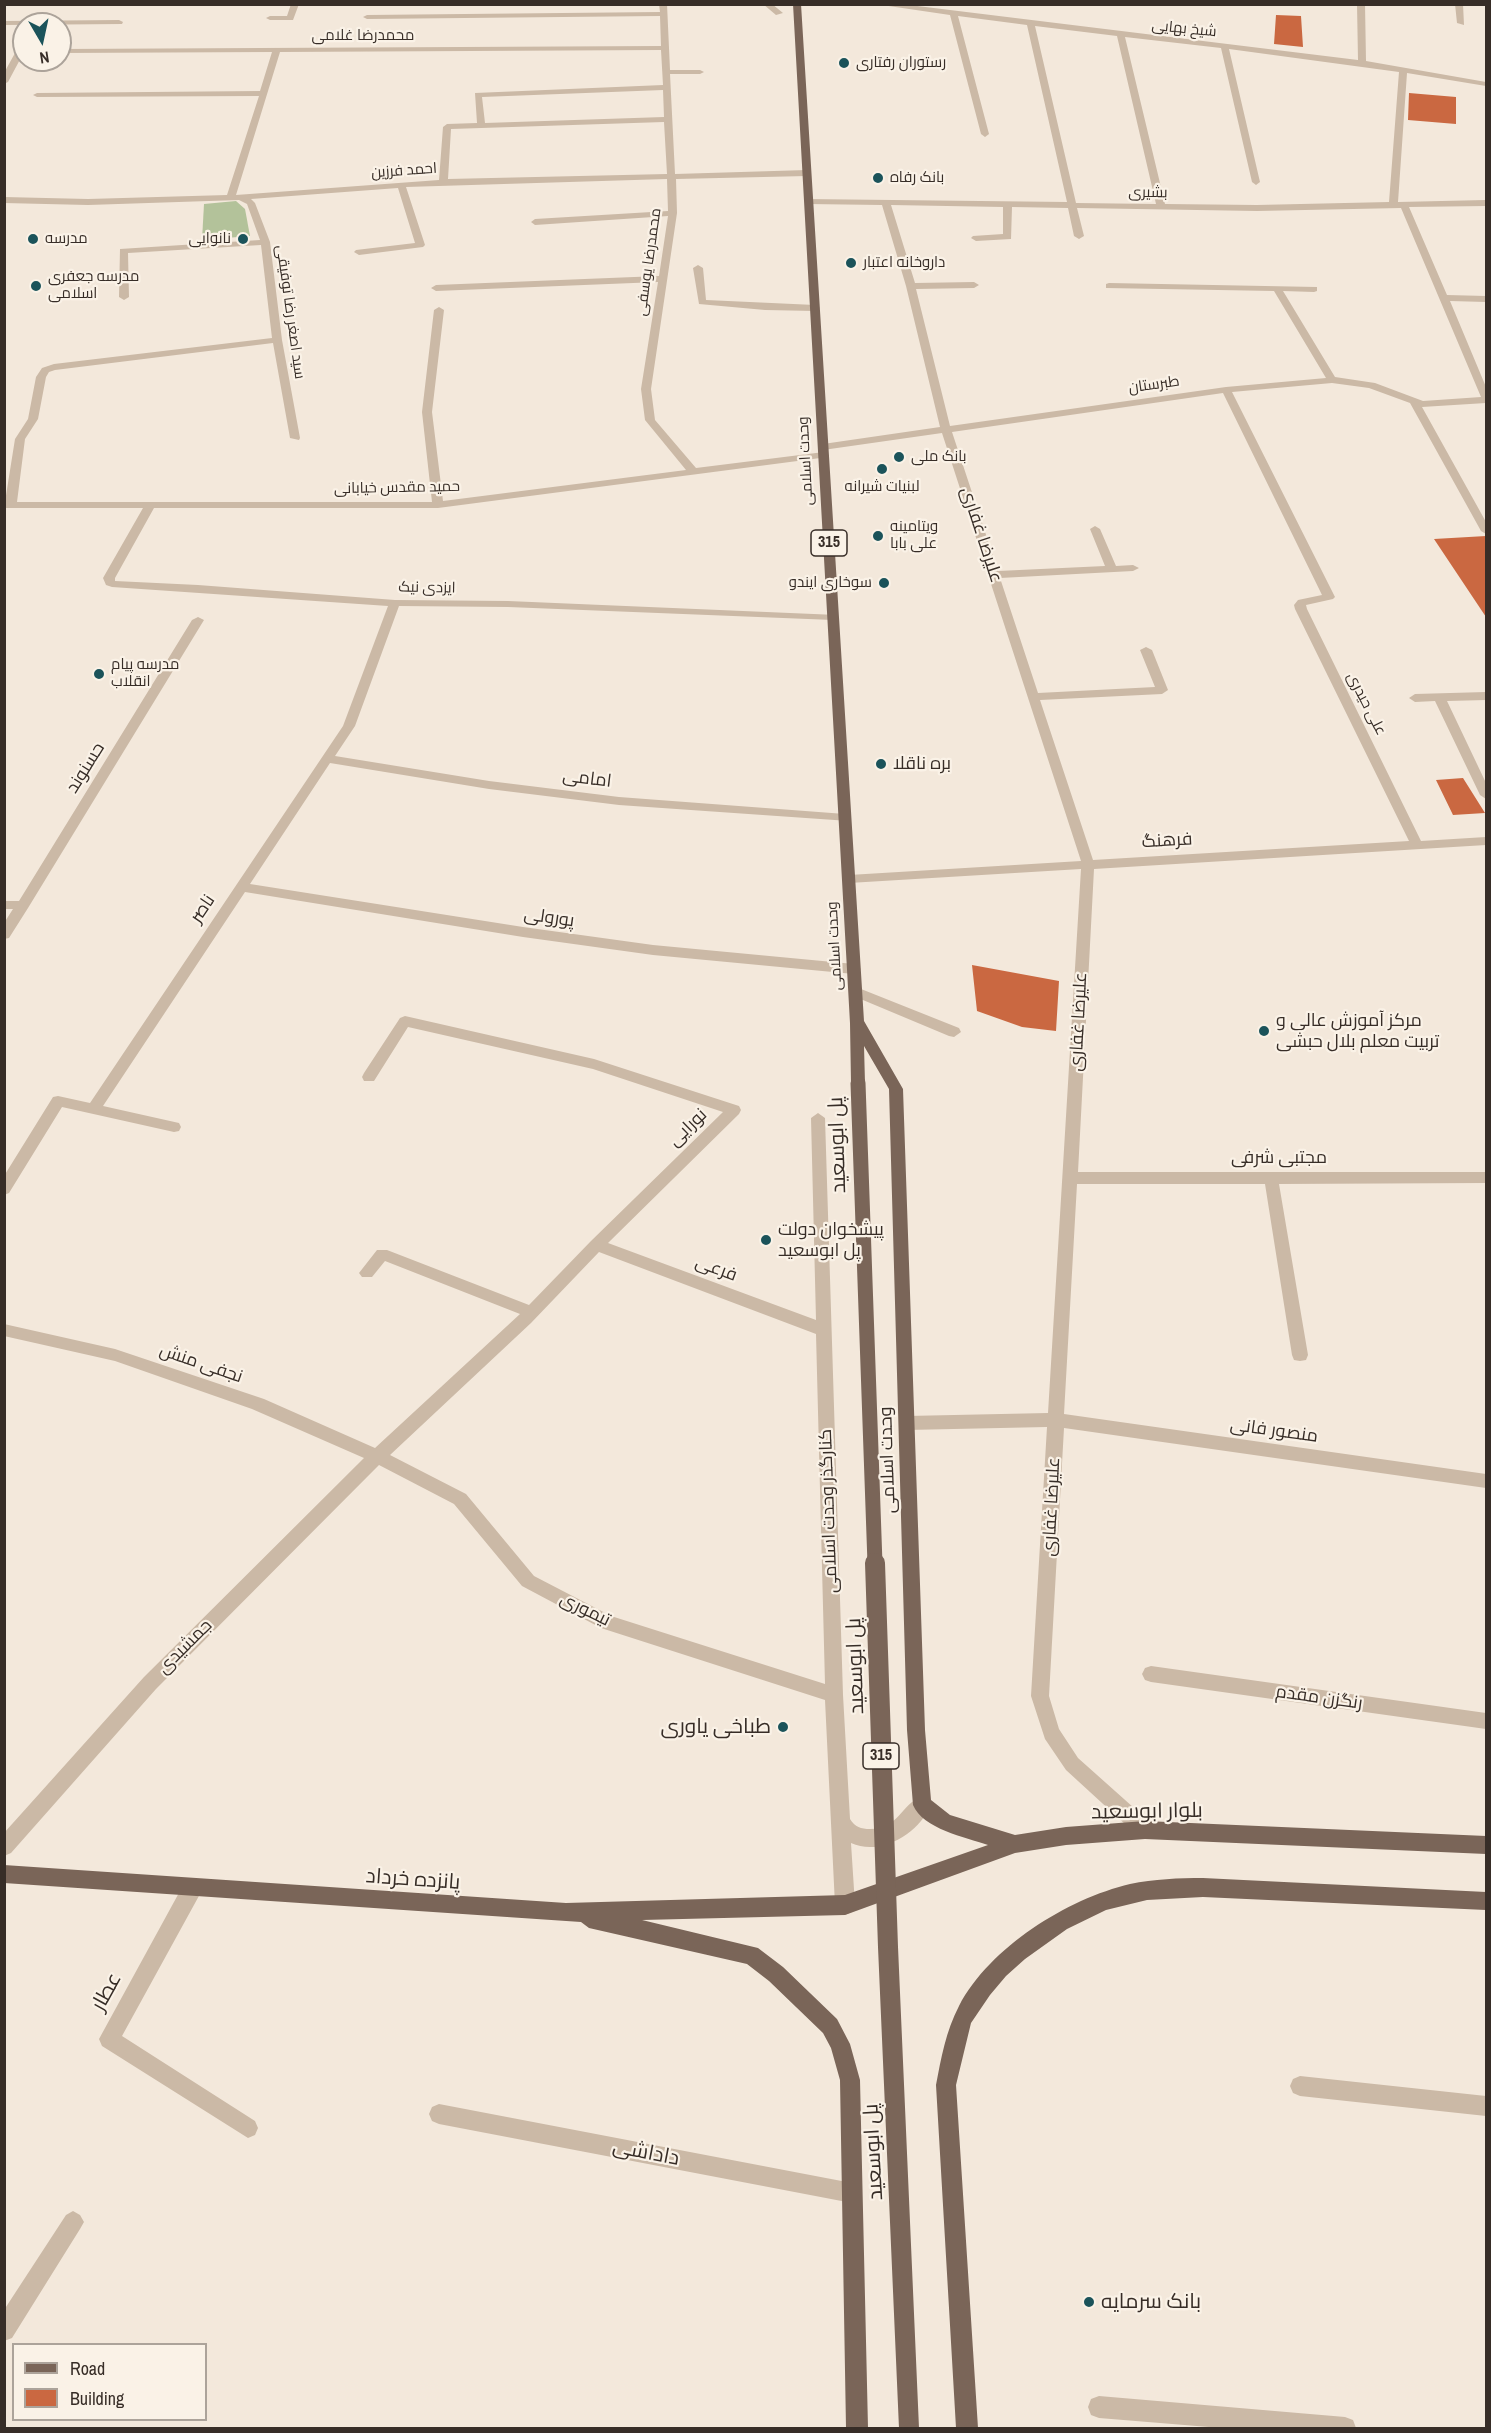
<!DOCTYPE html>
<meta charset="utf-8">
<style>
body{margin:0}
#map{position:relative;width:1491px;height:2433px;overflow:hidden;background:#f3e8db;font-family:"Archivo Narrow",sans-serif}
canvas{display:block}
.frame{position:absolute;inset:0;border:6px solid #372d27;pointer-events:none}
.legend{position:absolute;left:12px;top:2343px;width:195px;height:78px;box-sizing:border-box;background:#faf2e7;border:2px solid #aca39a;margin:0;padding:8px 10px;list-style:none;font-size:18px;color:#372d27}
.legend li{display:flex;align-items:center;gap:12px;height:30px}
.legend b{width:30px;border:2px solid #aca39a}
.north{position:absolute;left:12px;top:12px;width:60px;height:60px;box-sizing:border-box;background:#faf2e7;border:2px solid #aca39a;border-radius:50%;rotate:171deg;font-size:16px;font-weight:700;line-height:24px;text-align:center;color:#372d27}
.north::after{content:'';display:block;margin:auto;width:21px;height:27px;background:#1b535a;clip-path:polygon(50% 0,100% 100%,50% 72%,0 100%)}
</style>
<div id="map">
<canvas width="1491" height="2433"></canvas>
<div class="frame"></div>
<ul class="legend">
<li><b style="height:8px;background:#7a6558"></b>Road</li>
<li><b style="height:16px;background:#ca6841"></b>Building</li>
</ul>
<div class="north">N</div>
</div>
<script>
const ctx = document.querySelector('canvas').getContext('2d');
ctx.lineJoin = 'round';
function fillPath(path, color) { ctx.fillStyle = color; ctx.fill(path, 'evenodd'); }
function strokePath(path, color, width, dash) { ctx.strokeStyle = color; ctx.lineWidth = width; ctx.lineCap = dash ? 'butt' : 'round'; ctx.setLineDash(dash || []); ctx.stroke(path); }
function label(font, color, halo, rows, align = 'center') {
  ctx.font = font + ' "Archivo Narrow",Cairo,sans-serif'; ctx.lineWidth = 4.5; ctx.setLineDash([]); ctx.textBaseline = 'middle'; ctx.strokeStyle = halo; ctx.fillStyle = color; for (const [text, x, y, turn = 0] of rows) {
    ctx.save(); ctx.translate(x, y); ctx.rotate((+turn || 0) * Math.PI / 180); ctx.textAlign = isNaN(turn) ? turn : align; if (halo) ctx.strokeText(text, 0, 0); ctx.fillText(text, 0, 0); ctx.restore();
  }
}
const green = new Path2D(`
 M236,201L245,209L250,236L202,240L204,204Z`);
const building = new Path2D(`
 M1276,15L1301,16L1303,47L1274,44Z
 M1409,93L1456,97V124L1408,120Z
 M1486,536V617L1434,539Z
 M1463,778L1485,813L1453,815L1436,780Z
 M972,965L1059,981L1056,1031L1022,1027L977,1011Z`);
const minor = new Path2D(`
 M291,4H299L293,20H270L266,18L270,16H287Z
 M659,4H667L670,70H700L704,72L700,74H670L675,174L807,170L811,173L807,176L676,179L677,213L651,389L655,420L696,468L824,452L829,455L828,457L438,508H154L115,578V581L198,585L395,600L508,601L837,615V619L833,620L508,607L399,606L355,726L335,756L489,781L619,797L845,814L851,818L849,821L619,805L489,789L330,763L250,884L523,927L653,945L854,964L861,969L854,974L653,955L523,937L245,892L103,1106L179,1123L181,1127L179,1131L174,1132L62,1107L9,1193L4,1195V1176L53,1097L58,1096L90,1103L343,726L388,606L112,587L106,585L103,578L143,508H4L15,439L28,419L36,377L42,368L54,364L272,338L261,245L128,253L129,297L124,300L119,297L120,249L260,240L247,204L239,200L88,205L4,203V197L88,199L227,195L259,96L37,97L33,95L37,93L260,91L272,52L60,53V49L661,46L660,16L367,19L363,17L367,15L660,12ZM661,50L663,85L475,93L477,123L447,124L443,127L439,180L236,195L280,52ZM663,90L664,117L485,123L482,97ZM664,122L667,174L448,179L451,129ZM667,179L668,211L535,219L531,222L535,225L668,216L659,276L436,285L431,288L436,291L658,282L641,389L645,420L686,470L443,501L432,412L444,310L439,307L434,310L422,412L432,502H17L25,439L38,419L46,377L49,372L55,370L273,343L290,438L299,440L300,438L282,340L270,242L255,203L251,199L398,188L415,243L356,250L354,252L359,255L423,247L425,245L406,187Z
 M763,4H772L783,13L776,15Z
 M875,4H901L1358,60L1357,4H1365L1366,61L1486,82V86L1407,73L1398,202L1486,200V206L1409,207L1447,295L1486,296V302L1450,301L1486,387V403L1422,407L1486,522V534L1481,531L1410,403L1369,388L1332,383L1232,392L1335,597L1333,599L1306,605L1307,609L1421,841L1486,837V845L1094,869L1078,1172H1486V1183L1279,1184L1308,1355L1306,1360L1300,1361L1294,1360L1292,1355L1265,1184H1077L1064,1414L1486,1474V1488L1064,1428L1049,1696L1059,1729L1078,1758L1152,1824L1154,1830L1152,1836L1145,1839L1138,1836L1066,1770L1045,1739L1031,1696L1047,1427L907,1430L901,1428L899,1423L901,1418L907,1416L1048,1413L1081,869L849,883L843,879L849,875L1081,861L942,433L823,450L818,447L823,444L940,427L906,286L882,205L808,204L805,203V199L1067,202L1027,25L958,16L989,134L985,137L981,134L950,15ZM1035,26L1117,36L1156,204L1076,203ZM1125,37L1221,48L1252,182L1256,185L1260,182L1229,49L1399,72L1389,202L1257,205L1165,204ZM891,205L1003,207V234L973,236L971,238L976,241L1011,239L1012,207L1068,208L1074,236L1079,239L1084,236L1077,208L1257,211L1401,208L1481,397L1423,401L1375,383L1335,377L1283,291L1314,292L1317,291V287L1109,283L1106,284V288L1274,291L1326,378L1226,387L950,426L916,289L974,288L979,285L974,282L915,283ZM1223,393L1322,595L1298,600L1294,605L1295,609L1409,841L1093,860L1040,700L1162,694L1168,690L1152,650L1146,647L1140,650L1155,687L1038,693L1000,578L1133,571L1139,568L1133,565L1116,566L1100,529L1095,526L1090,529L1105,566L998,571L952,432Z
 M1455,4H1463L1464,25L1457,23Z
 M119,20L123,22L122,24L4,25V21Z
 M24,42V52L8,82L4,84V73L20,44Z
 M698,265L703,268L706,300L815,305L820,308L815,311L765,310L699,304L693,268Z
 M198,617L204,620L28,908L9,938L4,939V923L13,909H4V901H19L192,620Z
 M1486,692V700L1447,701L1486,783V799L1480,795L1435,701L1415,702L1409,698L1415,694Z
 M856,987L959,1028L961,1032L954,1037L949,1036L851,995L849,992Z
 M405,1016L594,1059L739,1106L741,1110L739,1114L608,1243L816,1320L811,1118L818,1113L825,1118L843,1695L850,1819C855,1827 861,1829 870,1829C899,1829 900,1805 922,1796L929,1799L931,1805C919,1833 881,1857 851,1843L855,1905L852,1912L845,1915L838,1912L835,1905L825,1700L601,1628L522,1586L454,1504L379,1465L156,1689L11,1853L4,1856V1833L144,1677L364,1458L252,1409L115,1361L4,1336V1324L115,1349L264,1399L375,1448L520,1314L385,1261L372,1277H362L359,1273L377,1250H387L529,1305L591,1241L723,1112L593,1069L408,1027L374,1081H364L362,1077L364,1073L400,1018ZM599,1252L816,1334L825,1684L611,1616L534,1576L466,1494L390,1455L531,1323Z
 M1151,1666L1486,1713V1729L1151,1682L1145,1680L1142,1674L1145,1668Z
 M193,1878L200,1880L203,1887L200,1894L122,2036L255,2121L258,2128L255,2135L248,2138L102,2046L99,2039L186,1880Z
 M1300,2076L1486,2096V2116L1300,2096L1293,2093L1290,2086L1293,2079Z
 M439,2104L852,2183L859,2186L862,2193L859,2200L852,2203L439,2124L432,2121L429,2114L432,2107Z
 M73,2211L80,2215L84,2222L80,2229L12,2338L4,2341V2310L66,2215Z
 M1099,2396L1345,2417L1353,2420L1356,2428H1221L1099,2418L1091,2415L1088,2407L1091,2399Z`);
const major = new Path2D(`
 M793,4H801L864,1021L903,1089L925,1730L931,1800L950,1815L1015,1835L1066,1827L1145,1821L1486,1836V1854L1145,1839L1066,1845L1015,1853L845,1915L642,1920L758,1948L783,1967L837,2019L850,2044L860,2080L868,2428H846L840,2080L831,2048L823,2033L769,1981L747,1964L589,1928L581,1922L4,1883V1865L566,1903L845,1895L988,1845C965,1837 923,1829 913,1805L907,1730L889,1089L864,1046L865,1083L858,1088L851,1083L850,1023Z
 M1203,1878L1486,1892V1910L1203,1897L1147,1900L1106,1910L1067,1929L1025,1959L1006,1976L990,1995L971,2023L956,2085L978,2428H956L936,2085C941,2058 946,2031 959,2006C990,1947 1067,1899 1130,1884C1154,1879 1179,1878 1203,1878Z`);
const majorBridgeFar1 = new Path2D(`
 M858,1083L875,1564`);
const majorBridge = new Path2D(`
 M875,1563L888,1947L909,2428`);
const markers = [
 [844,63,6,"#1b535a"],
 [878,178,6,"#1b535a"],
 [33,239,6,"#1b535a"],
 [243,239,6,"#1b535a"],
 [851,263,6,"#1b535a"],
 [36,286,6,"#1b535a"],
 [899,457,6,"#1b535a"],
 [882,469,6,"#1b535a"],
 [878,536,6,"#1b535a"],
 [884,583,6,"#1b535a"],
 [99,674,6,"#1b535a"],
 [881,764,6,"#1b535a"],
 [1264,1031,6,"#1b535a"],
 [766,1240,6,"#1b535a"],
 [783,1727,6,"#1b535a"],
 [1089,2302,6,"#1b535a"]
];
const farStreetnames = [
 ["شیخ بهایی",1184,29,6],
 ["محمدرضا غلامی",363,36],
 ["احمد فرزین",404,171,-4],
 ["بشیری",1148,193,1],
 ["محمدرضا یوسفی",649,262,-82],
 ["سید اصغر رضا توفیقی",290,312,82],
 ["طبرستان",1154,385,-8],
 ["وحدت اسلامی",806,461,-93],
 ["حمید مقدس خیابانی",397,488,-1],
 ["ایزدی نیک",427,588,1],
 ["علی حیدری",1366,704,63],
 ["وحدت اسلامی",835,946,-93]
];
const farPoinames = [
 ["رستوران رفتاری",856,63],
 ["بانک رفاه",890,178],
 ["مدرسه",45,239],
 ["نانوایی",231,239,"right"],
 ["داروخانه اعتبار",863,263],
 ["مدرسه جعفری",48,277],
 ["اسلامی",48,294],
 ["بانک ملی",911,457],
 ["لبنیات شیرانه",882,487,"center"],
 ["ویتامینه",890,527],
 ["علی بابا",890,544],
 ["سوخاری ایندو",872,583,"right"],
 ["مدرسه پیام",111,665],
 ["انقلاب",111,682]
];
const shields = [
 [829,543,36],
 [881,1756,36]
];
const shieldNames = [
 ["315",829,543],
 ["315",881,1756]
];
const streetNames = [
 ["علیرضا غفاری",981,535,72],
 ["حسنوند",86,768,-58],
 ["امامی",587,779,7],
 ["فرهنگ",1167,841,-3],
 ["ناصر",203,909,-56],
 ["پورولی",549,918,8],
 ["علیرضا غفاری",1079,1022,-87],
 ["نورایی",688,1128,-44],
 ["مجتبی شرفی",1279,1158],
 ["فرعی",716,1269,20],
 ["نجفی منش",201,1364,19],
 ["منصور فانی",1274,1431,8],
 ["وحدت اسلامی",888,1460,-92],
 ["علیرضا غفاری",1052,1507,-87],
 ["کنارگذر وحدت اسلامی",829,1511,-92],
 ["تیموری",585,1610,26],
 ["جمشیدی",185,1647,-45],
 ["رنگزن مقدم",1319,1698,8]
];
const poiNames = [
 ["بره ناقلا",893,764],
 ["مرکز آموزش عالی و",1276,1021],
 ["تربیت معلم بلال حبشی",1276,1042],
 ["پیشخوان دولت",778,1230],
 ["پل ابوسعید",778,1251]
];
const nearStreetnames = [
 ["پل ابوسعید",838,1145,-92],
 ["پل ابوسعید",856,1666,-92],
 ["بلوار ابوسعید",1147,1812,-1],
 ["پانزده خرداد",413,1880,4],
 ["عطار",107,1992,-61],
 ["پل ابوسعید",874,2152,-93],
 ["داداشی",646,2153,11]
];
const nearPoinames = [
 ["طباخی یاوری",771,1727],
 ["بانک سرمایه",1101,2302,"left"]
];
fillPath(green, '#b3c29a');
fillPath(building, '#ca6841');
fillPath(minor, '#cbb9a6');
fillPath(major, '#7a6558');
strokePath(majorBridgeFar1, '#7a6558', 15);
strokePath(majorBridge, '#7a6558', 20);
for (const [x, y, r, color] of markers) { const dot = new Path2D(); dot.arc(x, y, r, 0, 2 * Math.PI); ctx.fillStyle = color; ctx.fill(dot); strokePath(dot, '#faf2e7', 2); }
label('15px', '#372d27', '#faf2e7', farStreetnames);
label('15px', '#372d27', '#faf2e7', farPoinames, 'left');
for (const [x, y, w] of shields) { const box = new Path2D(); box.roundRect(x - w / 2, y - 13, w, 26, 4.5); ctx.fillStyle = '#faf2e7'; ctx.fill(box); strokePath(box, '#372d27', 1.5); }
label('bold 16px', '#372d27', null, shieldNames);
label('18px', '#372d27', '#faf2e7', streetNames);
label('18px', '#372d27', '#faf2e7', poiNames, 'left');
label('21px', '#372d27', '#faf2e7', nearStreetnames);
label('21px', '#372d27', '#faf2e7', nearPoinames, 'right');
</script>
